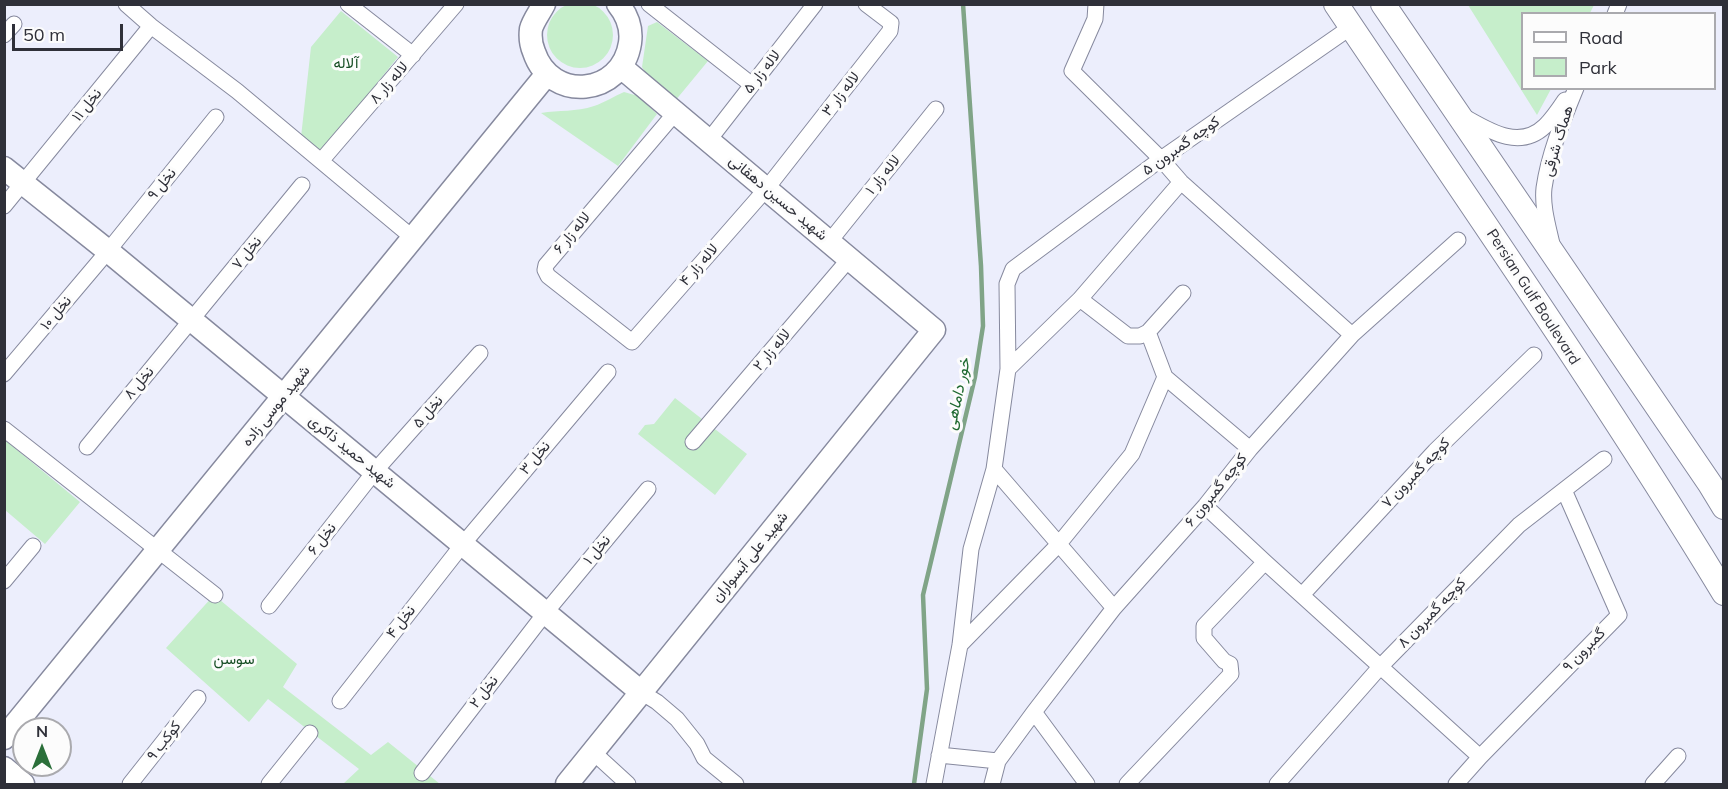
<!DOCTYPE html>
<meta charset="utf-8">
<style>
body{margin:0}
#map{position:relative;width:1728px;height:789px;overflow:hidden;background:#eceefc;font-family:Mulish,sans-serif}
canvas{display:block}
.frame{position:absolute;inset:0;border:6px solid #2f3039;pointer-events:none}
.legend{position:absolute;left:1521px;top:12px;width:195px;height:78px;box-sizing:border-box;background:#fcfcfc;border:2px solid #aaaaae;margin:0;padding:8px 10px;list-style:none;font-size:18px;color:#2f3039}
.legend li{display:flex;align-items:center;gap:12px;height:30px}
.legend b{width:30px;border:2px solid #aaaaae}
.north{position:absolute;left:12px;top:717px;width:60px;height:60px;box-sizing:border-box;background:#fcfcfc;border:2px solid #aaaaae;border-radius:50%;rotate:0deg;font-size:16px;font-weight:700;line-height:24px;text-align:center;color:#2f3039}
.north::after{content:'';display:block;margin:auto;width:21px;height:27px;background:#2b6f3a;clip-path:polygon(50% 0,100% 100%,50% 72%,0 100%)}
.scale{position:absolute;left:12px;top:24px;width:111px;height:27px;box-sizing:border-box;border:3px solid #2f3039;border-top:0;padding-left:8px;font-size:18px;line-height:21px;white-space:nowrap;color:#2f3039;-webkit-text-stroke:4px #fcfcfc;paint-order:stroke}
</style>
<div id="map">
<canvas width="1728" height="789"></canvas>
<div class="frame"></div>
<ul class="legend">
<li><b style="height:8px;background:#fff"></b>Road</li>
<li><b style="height:16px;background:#c6eecb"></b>Park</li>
</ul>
<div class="north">N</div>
<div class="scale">50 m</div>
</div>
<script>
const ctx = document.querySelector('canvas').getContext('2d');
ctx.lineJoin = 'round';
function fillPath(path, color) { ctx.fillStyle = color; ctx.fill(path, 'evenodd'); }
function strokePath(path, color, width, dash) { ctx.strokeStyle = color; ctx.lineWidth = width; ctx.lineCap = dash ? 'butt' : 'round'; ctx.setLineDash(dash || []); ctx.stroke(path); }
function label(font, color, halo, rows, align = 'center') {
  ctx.font = font + ' Mulish,Vazirmatn,sans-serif'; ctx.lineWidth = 6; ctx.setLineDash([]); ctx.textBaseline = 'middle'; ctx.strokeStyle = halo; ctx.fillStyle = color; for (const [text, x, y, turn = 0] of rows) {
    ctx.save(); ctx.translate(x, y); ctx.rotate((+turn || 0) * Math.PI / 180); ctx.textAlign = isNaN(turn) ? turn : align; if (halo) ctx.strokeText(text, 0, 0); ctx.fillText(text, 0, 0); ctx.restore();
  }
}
const green = new Path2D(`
 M547 35a33 33 0 1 1 66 0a33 33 0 1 1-66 0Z
 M1468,5H1594L1590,13L1522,14V88L1551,89L1537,115Z
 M341,11L398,57L320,154L301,137L311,47Z
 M657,22L708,61L675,101L650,80L642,67L648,26Z
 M624,92L638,96L657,114L618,166L541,113C559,110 576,112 594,106C604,103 614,96 624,92Z
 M675,398L747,454L715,495L638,434L645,425L654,424Z
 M5,440L80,502L45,544L5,510Z
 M214,595L297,664L283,687L371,755L388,742L440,784H346L344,783L359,769L268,699L249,722L166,648Z`);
const stream = new Path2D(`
 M914,784L927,689L923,595L975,377L983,326L981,266L963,4`);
const street = new Path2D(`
 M126,4L151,26L237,91L413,238
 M348,4L413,55
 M649,4L752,85
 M1096,4L1095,19L1072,71L1161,159L1181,182L1352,335
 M1615,14L1619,4
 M4,35L14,24
 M676,112L546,265L545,270L548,276L632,342L767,188L890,31L891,23L866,4
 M1463,116C1488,130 1519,151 1545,126C1552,119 1559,109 1565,100
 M709,140L815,4
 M321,161L456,4
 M4,206L151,26
 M830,241L936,109
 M1552,244C1548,226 1542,206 1544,188C1549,153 1563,120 1576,88
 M1080,299L1128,336H1140L1148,332L1183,293
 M1148,332L1165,377L1250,449
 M1008,369L1080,299L1181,182
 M4,374L108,251L216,117
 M4,429L215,595
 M693,442L850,258
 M87,447L302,185
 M994,469L1114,608
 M1205,506L1265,562L1480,757
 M4,581L33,546
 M1302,595L1435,451L1534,355
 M269,606L375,471L480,353
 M960,645L1058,545L1132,454L1165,377
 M641,692L657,702L677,719L697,744L704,758L736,784
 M340,701L463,544L608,372
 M1034,712L1087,784
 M593,752L628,784
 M939,755L998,761
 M422,773L546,612L648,489
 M130,784L198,698
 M269,784L310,733
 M934,784L960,645L971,549L994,469L1008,369L1007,284L1013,269L1161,159L1351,27
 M992,784L998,761L1034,712L1114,608L1205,506L1250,449L1352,335L1458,240
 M1127,784L1231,674L1230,664L1224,661L1204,638V626L1265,562
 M1277,784L1380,667L1519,525L1604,459
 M1456,784L1480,757L1619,615L1564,490
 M1653,784L1678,756`);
const secondary = new Path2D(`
 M544,4C540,12 533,21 531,29C530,37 531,45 534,52C551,103 622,96 630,43C632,29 627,15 618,4
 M4,168L108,251L641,692
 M4,738L547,74
 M4,768L23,784
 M567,784L934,330L621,67`);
const primary = new Path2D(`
 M1336,4C1467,199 1602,392 1724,593
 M1383,4L1710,484L1724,507`);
const parkNames = [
 ["آلاله",346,63],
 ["سوسن",234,659]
];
const streetNames = [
 ["لاله زار ۵",762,72,-52],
 ["لاله زار ۸",389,83,-49],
 ["لاله زار ۳",841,94,-52],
 ["نخل ۱۱",87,105,-51],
 ["هماگ شرقی",1558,141,-73],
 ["کوچه گمبرون ۵",1181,146,-35],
 ["لاله زار ۱",883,175,-51],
 ["نخل ۹",162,184,-51],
 ["شهید حسین دهقانی",778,198,40],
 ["لاله زار ۶",572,233,-50],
 ["نخل ۷",247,253,-51],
 ["لاله زار ۴",699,265,-49],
 ["Persian Gulf Boulevard",1533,297,57],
 ["نخل ۱۰",56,313,-50],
 ["لاله زار ۲",772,350,-50],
 ["نخل ۸",139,383,-50],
 ["شهید موسی زاده",276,406,-51],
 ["نخل ۵",428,412,-49],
 ["شهید حمید ذاکری",352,452,39],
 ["نخل ۳",535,458,-50],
 ["کوچه گمبرون ۷",1416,473,-46],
 ["کوچه گمبرون ۶",1216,490,-51],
 ["نخل ۶",322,539,-52],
 ["نخل ۱",597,550,-50],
 ["شهید علی آبسواران",750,557,-51],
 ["کوچه گمبرون ۸",1432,613,-46],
 ["نخل ۴",401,622,-52],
 ["گمبرون ۹",1584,650,-46],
 ["نخل ۲",484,692,-52],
 ["کوکب ۹",164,741,-52]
];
const waterNames = [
 ["خور داماهی",958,394,-78]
];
fillPath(green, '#c6eecb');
strokePath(stream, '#80a487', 4.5);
strokePath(street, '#86899e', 17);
strokePath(secondary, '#86899e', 25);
strokePath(primary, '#86899e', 26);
strokePath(street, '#fff', 15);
strokePath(secondary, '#fff', 22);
strokePath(primary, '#fff', 24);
label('15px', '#154d23', '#fcfcfc', parkNames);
label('15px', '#2f3039', '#fcfcfc', streetNames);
label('italic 16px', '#1e6930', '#fcfcfc', waterNames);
</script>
